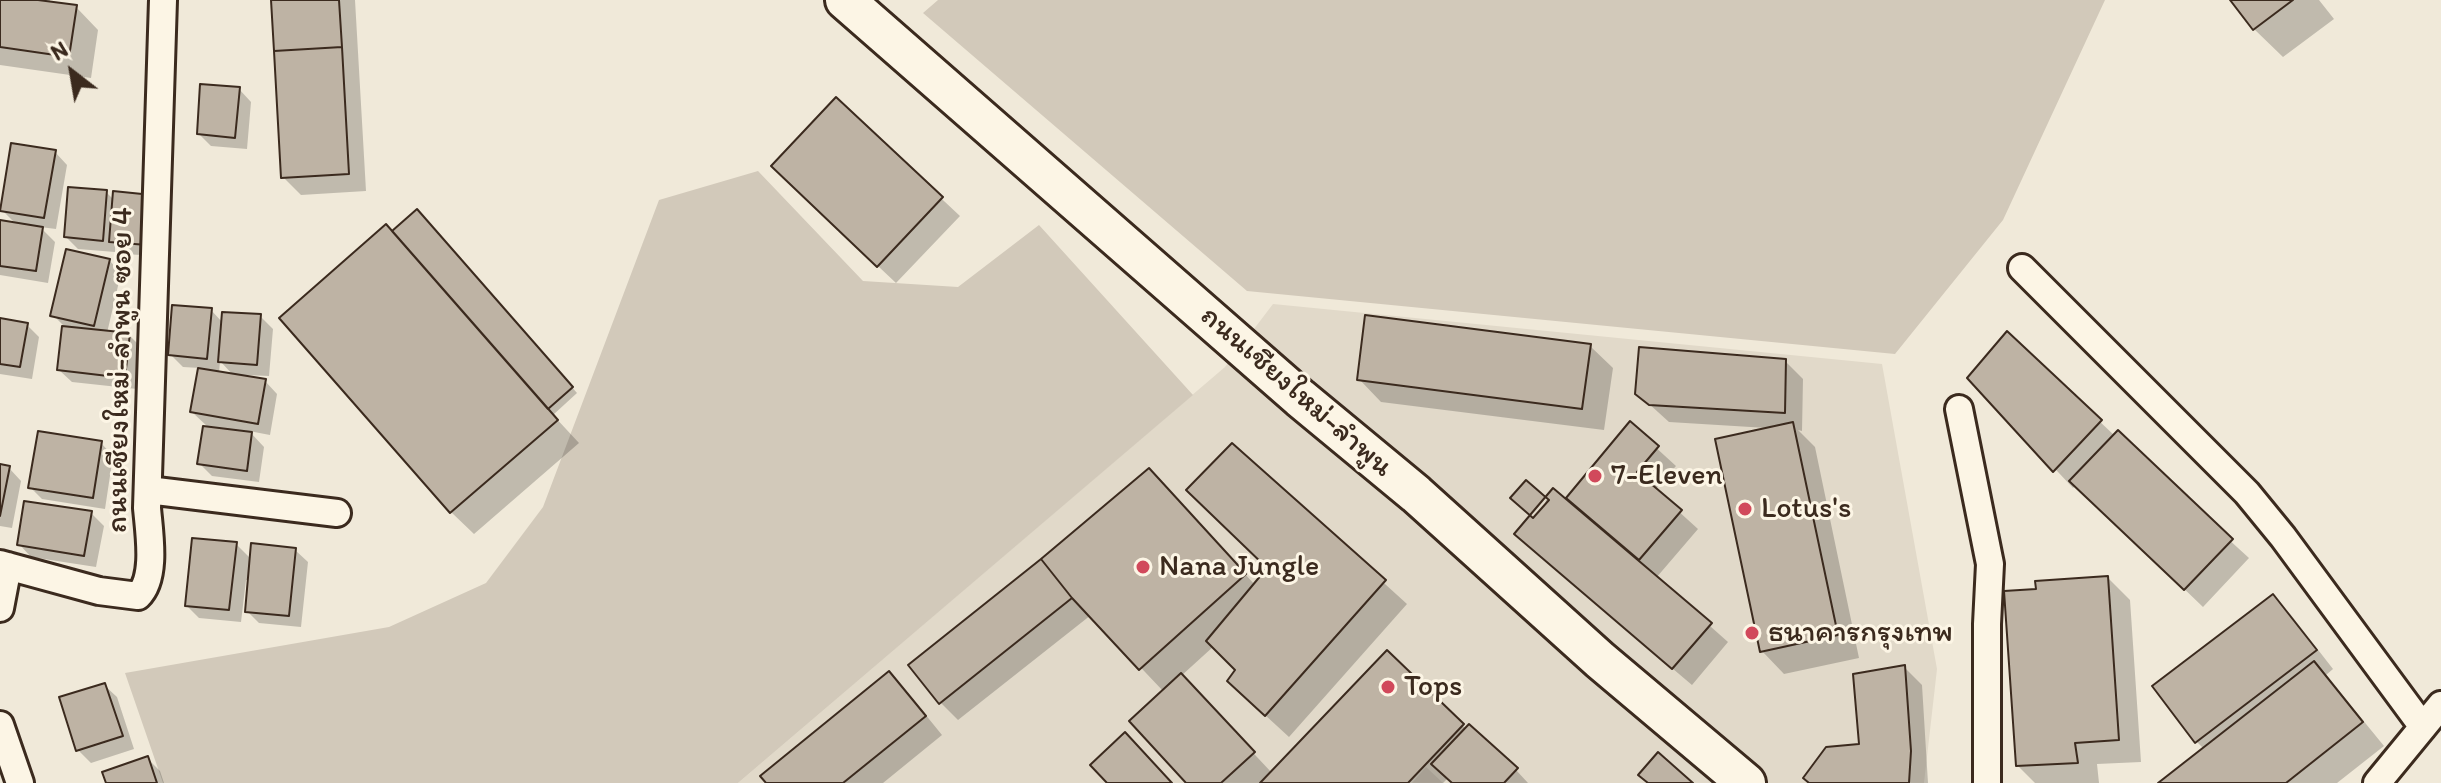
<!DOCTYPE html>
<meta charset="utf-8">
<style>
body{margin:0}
#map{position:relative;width:2441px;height:783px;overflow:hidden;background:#f0e9d9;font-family:Itim,sans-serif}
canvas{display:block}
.north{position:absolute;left:32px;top:32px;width:80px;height:80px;-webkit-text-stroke:6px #fcf5e5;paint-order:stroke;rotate:329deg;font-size:22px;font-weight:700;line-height:32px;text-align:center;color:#3b2a1e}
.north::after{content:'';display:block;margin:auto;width:28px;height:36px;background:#3b2a1e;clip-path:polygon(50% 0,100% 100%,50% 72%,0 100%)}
</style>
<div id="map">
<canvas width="2441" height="783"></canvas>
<div class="north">N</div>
</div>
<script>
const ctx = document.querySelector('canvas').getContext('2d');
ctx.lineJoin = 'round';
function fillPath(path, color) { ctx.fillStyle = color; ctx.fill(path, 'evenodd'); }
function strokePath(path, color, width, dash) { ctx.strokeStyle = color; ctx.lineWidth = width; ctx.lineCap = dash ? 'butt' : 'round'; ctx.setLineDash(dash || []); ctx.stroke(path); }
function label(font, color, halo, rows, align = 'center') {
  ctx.font = font + ' Itim,"Playpen Sans Thai",sans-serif'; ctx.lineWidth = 6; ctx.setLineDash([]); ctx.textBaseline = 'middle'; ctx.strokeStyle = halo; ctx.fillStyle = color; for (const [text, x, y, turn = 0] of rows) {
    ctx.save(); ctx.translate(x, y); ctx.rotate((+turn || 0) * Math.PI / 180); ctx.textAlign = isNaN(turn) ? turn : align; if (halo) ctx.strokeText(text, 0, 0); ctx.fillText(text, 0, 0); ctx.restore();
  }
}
const built = new Path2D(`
 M1273,304L1882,364L1937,669L1924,783H738L1225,367Z`);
const green = new Path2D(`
 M938,0H2105L2003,220L1895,354L1247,291L923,13Z
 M758,171L863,281L958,287L1039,225L1193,395L738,783H163L125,673L389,627L486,583L543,507L659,200Z
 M1426,767L1443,783H1412Z`);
const shadow = new Path2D(`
 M0,0H50L49,4L76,7L98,30L91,78L0,65Z
 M273,0H355L366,191L301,195L283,177Z
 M2233,0H2319L2334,19L2283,57L2254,29Z
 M239,89L251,102L247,149L211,146L199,134Z
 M836,100L960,216L896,283L791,184Z
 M55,152L67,165L56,229L40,227L55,242L48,283L0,275V222L17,225L2,210Z
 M106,192L114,200L159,256L123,254L115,246V252L78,249L66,237Z
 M423,217L577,393L553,415L579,443L474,534L451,512L282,318L392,233Z
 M109,260L121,273L107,333L129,335L142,348L137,389L72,382L59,370L64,326L53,315Z
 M211,310L223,323L260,316L273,329L269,376L245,375V378L265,381L277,394L270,435L249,431L264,447L259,482L212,476L199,463L209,428L192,412L200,368L183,367L170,354ZM220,361L234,376L219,373Z
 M0,321L27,325L39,337L32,379L0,374Z
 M2007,334L2115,436L2249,558L2203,607L2076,485L2073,488L1970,378Z
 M1590,346L1613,368L1604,430L1381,402L1359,379Z
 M1785,361L1803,379L1802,431L1798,430L1815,447L1859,658L1784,674L1762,651L1767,428L1669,422L1637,393Z
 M1630,424L1676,466L1655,490L1698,529L1656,578L1728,642L1692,685L1535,552L1546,500L1566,501Z
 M101,443L113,456L105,509L42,499L30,487Z
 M1232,445L1407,604L1289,737L1252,703L1237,670L1214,646L1181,676L1272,773L1387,653L1466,729L1516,770L1528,783H1454L1448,778L1443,783H1189L1164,692L1091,615L958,720L940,702L1171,493L1255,585L1269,568Z
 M0,467L9,468L21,481L12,528L0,526Z
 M91,513L104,526L96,567L31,557L19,544Z
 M236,544L252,560L295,550L308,562L301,627L259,623L247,611L250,580H246L241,622L199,618L187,606Z
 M2108,578L2130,600L2141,762L2097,764L2099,783H2035L2017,765L2038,591Z
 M2273,597L2291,615L2333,669L2326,675L2384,746L2337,783H2161L2204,749L2196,741Z
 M1904,667L1922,685L1928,783H1811L1861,746Z
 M889,674L907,692L942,735L883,783H768Z
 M104,685L117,697L134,749L91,763L78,750Z
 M148,759L160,771L164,783H108Z`);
const building = new Path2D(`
 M0,0H38L77,5L69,57L0,47Z
 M271,0H339L342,47L274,51Z
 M2230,0H2293L2253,30Z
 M342,47L349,174L281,178L274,51Z
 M200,84L240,87L235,138L197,134Z
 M836,97L943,197L877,267L771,166Z
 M11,143L56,150L44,218L0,211Z
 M68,187L107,190L103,241L64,237Z
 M113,191L152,195L147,245L109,242Z
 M417,209L573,387L548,409L392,231Z
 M0,220L43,227L36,271L0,266Z
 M386,224L558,420L450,513L279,318Z
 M66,249L110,259L94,326L50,316Z
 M172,305L212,308L207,359L168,355Z
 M222,312L261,314L257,365L218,362Z
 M1365,315L1591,344L1582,409L1357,380Z
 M0,318L28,323L20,367L0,364Z
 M62,326L130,333L125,378L57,370Z
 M2007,331L2102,420L2053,472L1967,378Z
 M1639,347L1786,359L1785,413L1649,405L1635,394Z
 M198,368L266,379L258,424L190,412Z
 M1630,421L1659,446L1637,472L1682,510L1639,560L1566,498Z
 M1793,422L1838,635L1760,652L1715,439Z
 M203,426L252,432L247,471L197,464Z
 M2118,430L2233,539L2184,590L2069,481Z
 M38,431L102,441L93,498L28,488Z
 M1232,443L1386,580L1265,716L1227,681L1235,670L1206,641L1267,568L1186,490Z
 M0,464L10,466L0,516Z
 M1149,468L1246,574L1139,670L1072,598L1041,559Z
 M1526,480L1549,500L1533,518L1510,498Z
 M1553,488L1712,623L1672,669L1514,534Z
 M24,501L92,511L84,556L17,545Z
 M192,538L237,542L229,610L185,606Z
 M251,543L296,548L289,616L245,612Z
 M1041,559L1072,598L939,704L908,665Z
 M2108,576L2119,740L2075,743L2078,763L2016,766L2004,591L2036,589L2035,581Z
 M2273,594L2317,650L2195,743L2152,686Z
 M1387,650L1464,724L1408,783H1260Z
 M2314,661L2363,722L2286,783H2158Z
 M1905,665L1911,751L1909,783H1809L1803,778L1826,747L1859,744L1853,674Z
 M889,671L926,716L843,783H766L760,776Z
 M1181,673L1255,752L1221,783H1186L1129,721Z
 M105,683L123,736L76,751L59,697Z
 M1469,724L1518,768L1504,783H1452L1431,764Z
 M1125,732L1172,783H1107L1090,765Z
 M1658,752L1693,783H1648L1638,775Z
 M148,756L157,783H106L102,772Z`);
const minor = new Path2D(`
 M2022,268L2247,493L2283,537L2423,727
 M1959,409L1990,564L1987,624V783
 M148,490L337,513
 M0,564L99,591L138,596C157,578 149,532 147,508L163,0
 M0,608L8,566
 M0,725L20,783
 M2377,783L2441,705`);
const secondary = new Path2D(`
 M845,0L1300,398L1416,494L1600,660L1746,783`);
const markers = [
 [1595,476,8,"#d1495b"],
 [1745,509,8,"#d1495b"],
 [1143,567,8,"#d1495b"],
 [1752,633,8,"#d1495b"],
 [1388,687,8,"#d1495b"]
];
const streetNames = [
 ["ถนนเชียงใหม่-ลำพูน ซอย 4",121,370,-89],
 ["ถนนเชียงใหม่-ลำพูน",1296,392,41]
];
const poiNames = [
 ["7-Eleven",1611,476],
 ["Lotus's",1761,509],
 ["Nana Jungle",1159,567],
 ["ธนาคารกรุงเทพ",1768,633],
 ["Tops",1404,687]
];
fillPath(built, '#e1d9c9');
fillPath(green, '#d2c9ba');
fillPath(shadow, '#0003');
fillPath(building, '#beb3a4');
strokePath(building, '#3b2a1e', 2);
strokePath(minor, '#3b2a1e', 32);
strokePath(secondary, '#3b2a1e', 44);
strokePath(minor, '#fcf5e5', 26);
strokePath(secondary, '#fcf5e5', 38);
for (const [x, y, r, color] of markers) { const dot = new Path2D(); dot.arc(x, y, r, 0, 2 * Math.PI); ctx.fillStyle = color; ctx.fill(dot); strokePath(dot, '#fcf5e5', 3); }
label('30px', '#3b2a1e', '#fcf5e5', streetNames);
label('30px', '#3b2a1e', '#fcf5e5', poiNames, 'left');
</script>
